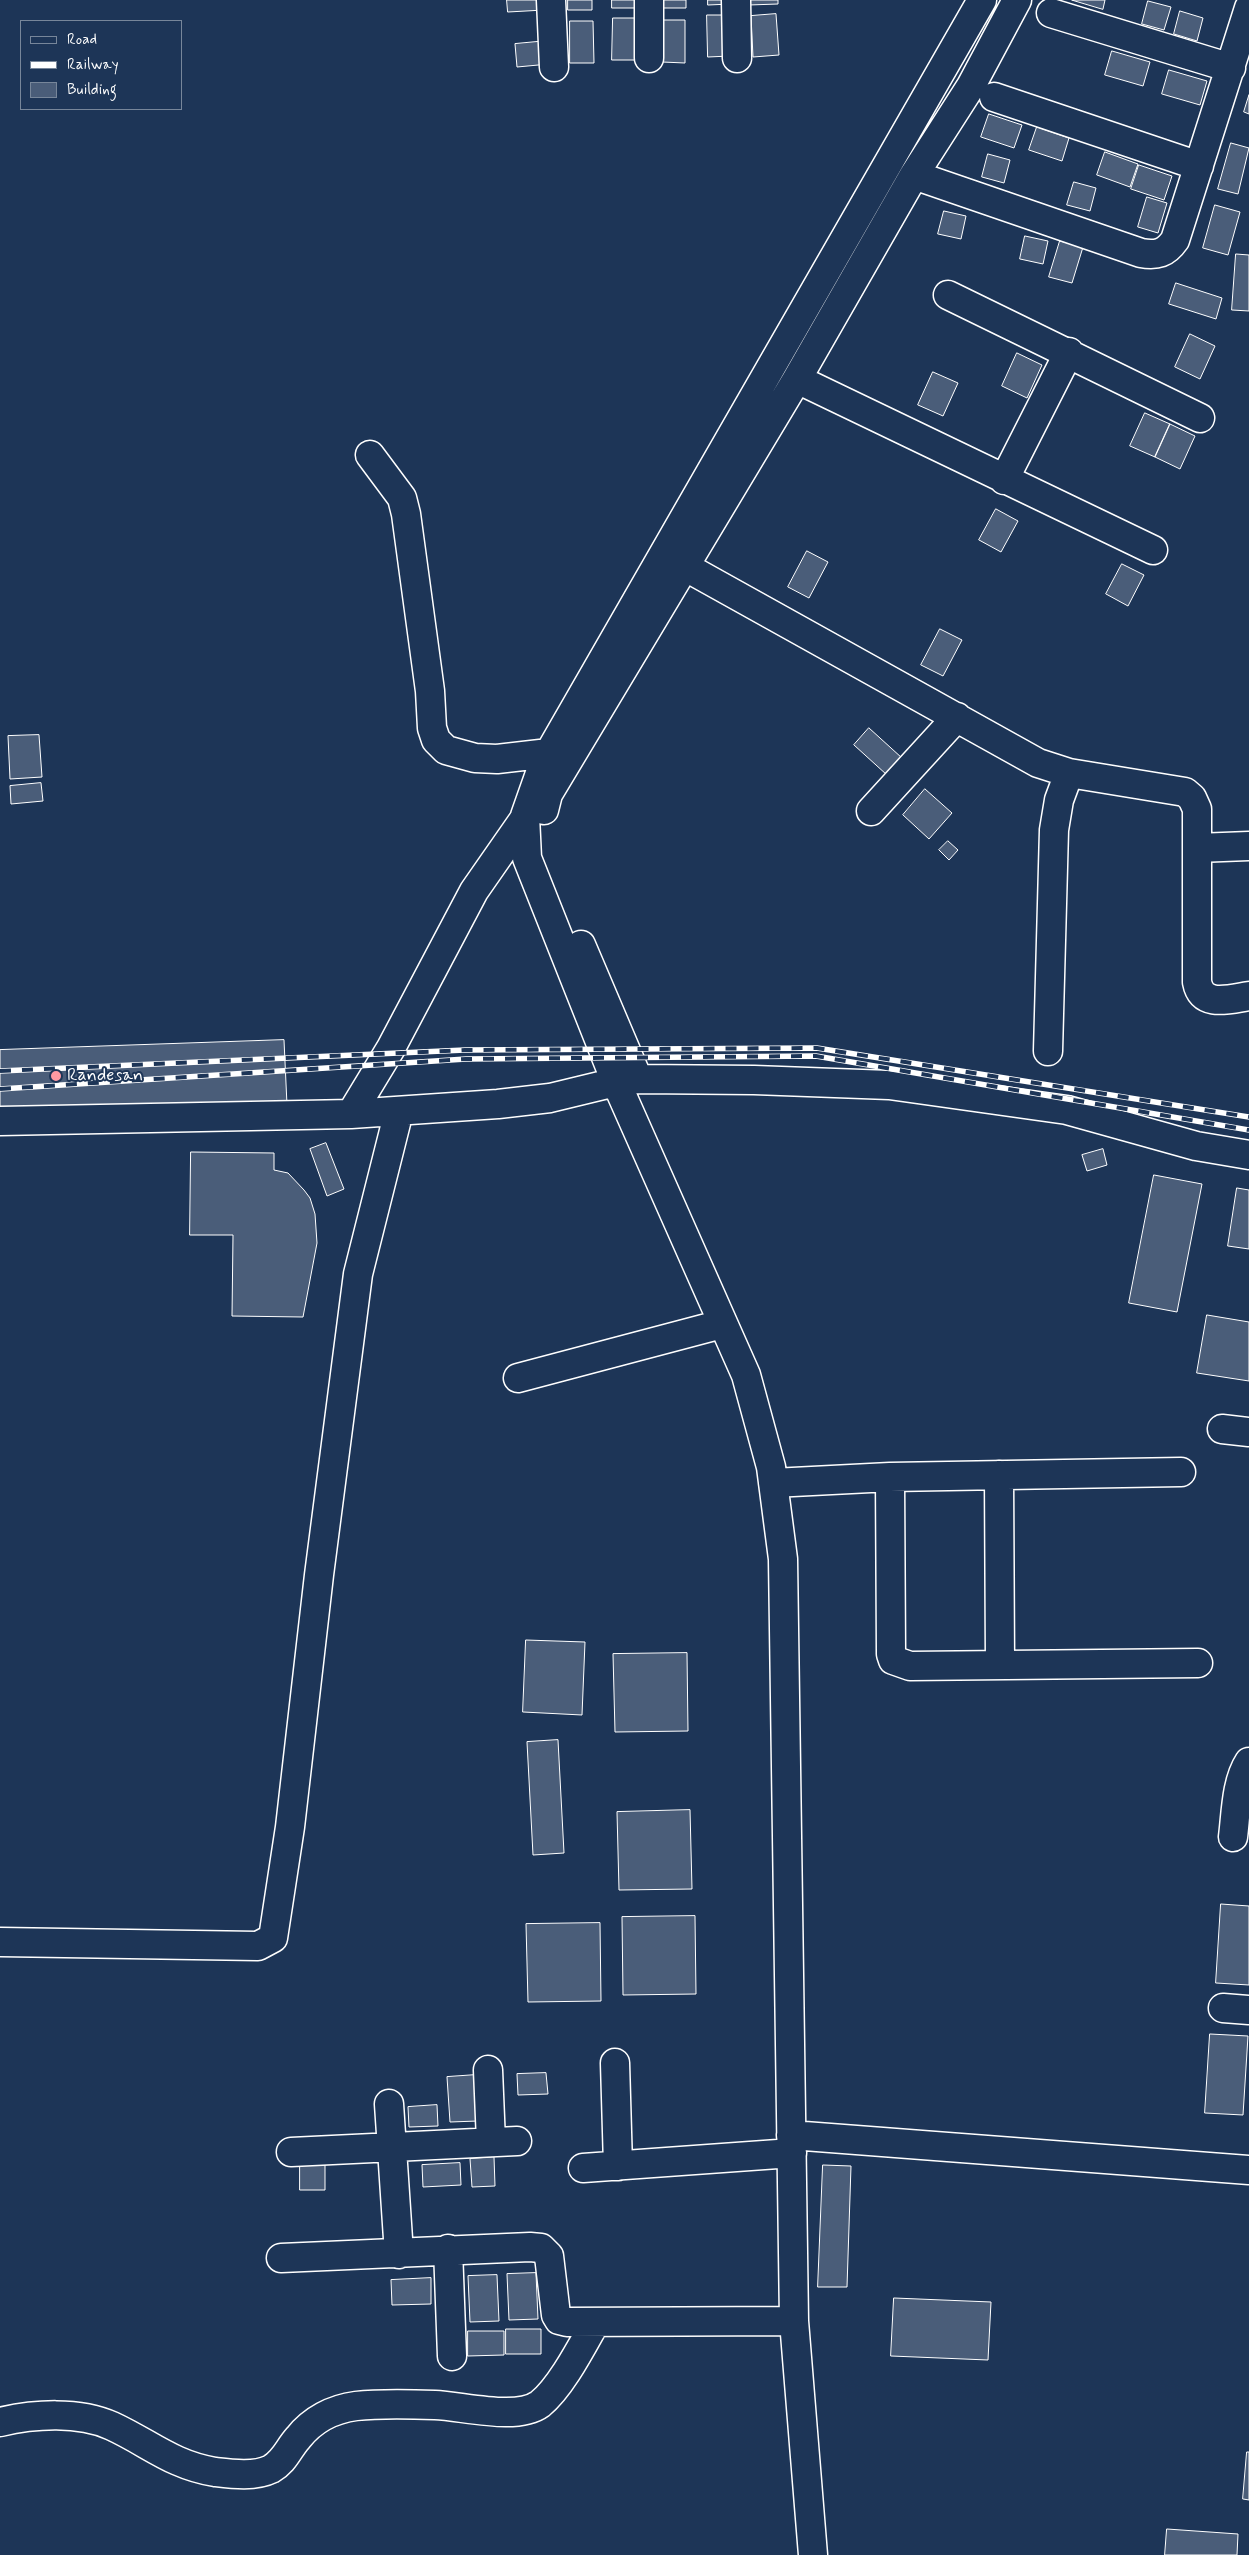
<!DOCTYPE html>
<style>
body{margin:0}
#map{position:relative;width:1249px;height:2555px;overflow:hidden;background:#1d3557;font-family:Mynerve,sans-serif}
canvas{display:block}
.legend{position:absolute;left:20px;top:20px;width:162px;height:90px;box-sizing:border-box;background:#1d3557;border:1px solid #77869a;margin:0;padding:6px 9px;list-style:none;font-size:15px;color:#fff}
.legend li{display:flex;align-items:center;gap:10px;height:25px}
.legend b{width:25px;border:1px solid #77869a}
</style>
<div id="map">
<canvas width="1249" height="2555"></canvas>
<ul class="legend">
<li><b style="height:6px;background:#1d3557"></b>Road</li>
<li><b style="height:6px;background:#fff"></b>Railway</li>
<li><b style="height:14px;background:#4a5d79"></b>Building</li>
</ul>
</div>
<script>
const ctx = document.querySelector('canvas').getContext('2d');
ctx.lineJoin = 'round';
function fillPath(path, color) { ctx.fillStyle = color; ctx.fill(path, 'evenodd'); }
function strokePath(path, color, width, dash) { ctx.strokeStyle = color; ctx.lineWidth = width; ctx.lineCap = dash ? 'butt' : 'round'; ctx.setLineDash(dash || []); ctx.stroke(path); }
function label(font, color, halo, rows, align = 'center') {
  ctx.font = font + ' Mynerve,sans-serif'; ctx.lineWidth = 4; ctx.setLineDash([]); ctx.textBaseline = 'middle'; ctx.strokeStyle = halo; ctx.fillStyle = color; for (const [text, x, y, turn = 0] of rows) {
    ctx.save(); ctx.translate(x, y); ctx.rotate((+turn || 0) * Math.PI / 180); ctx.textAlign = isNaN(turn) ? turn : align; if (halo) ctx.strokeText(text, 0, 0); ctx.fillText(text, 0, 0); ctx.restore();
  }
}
const building = new Path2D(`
 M507,0H544V10L508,12Z
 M568,0H592V10H568Z
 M612,0H636V8H612Z
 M662,0H686V8H662Z
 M708,0H731V4L708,5Z
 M748,0H778V4L749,5Z
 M1072,0H1105L1103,9Z
 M1148,1L1171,7L1164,30L1142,24Z
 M1180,11L1203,18L1197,41L1174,34Z
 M776,14L779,55L753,57L751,16Z
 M707,15H729L730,56L708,57Z
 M613,18H636V60H612Z
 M662,20H685V63L662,62Z
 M570,21H593L594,63H570Z
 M547,41L549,64L517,67L515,44Z
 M1112,51L1150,62L1143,86L1105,75Z
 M1169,70L1207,81L1200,105L1162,94Z
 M1249,95V114L1244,112Z
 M989,114L1022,125L1014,148L981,137Z
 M1037,127L1069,138L1062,161L1029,150Z
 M1231,143L1249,148L1238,194L1218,189Z
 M1105,152L1138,164L1130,187L1097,175Z
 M988,154L1010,160L1004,183L982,177Z
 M1139,165L1172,176L1164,200L1131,189Z
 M1074,182L1096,188L1090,211L1067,205Z
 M1147,197L1167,203L1158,233L1138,227Z
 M1215,205L1240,212L1228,255L1203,248Z
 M944,211L966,216L961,239L938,234Z
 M1025,236L1048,241L1043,264L1020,259Z
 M1060,241L1083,247L1072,283L1049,277Z
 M1236,254L1249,255V311L1232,310Z
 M1176,283L1222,298L1216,319L1169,304Z
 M1190,334L1215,346L1200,379L1175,367Z
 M1017,353L1042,365L1027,398L1002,386Z
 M933,372L958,383L943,416L918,405Z
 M1145,413L1170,424L1155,457L1130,446Z
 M1170,424L1195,436L1180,469L1155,457Z
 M996,509L1018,521L1001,552L979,540Z
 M807,551L828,562L809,598L788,587Z
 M1122,564L1144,575L1128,606L1106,594Z
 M940,629L962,640L943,676L921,665Z
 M869,728L902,758L887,775L854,745Z
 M39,735L42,777L10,779L8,736Z
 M41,783L43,801L11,804L10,786Z
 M925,789L952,813L929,839L903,815Z
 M948,841L958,850L949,860L939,850Z
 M284,1040L287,1105L0,1116V1050Z
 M326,1143L344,1189L327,1196L310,1149Z
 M1103,1149L1107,1165L1087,1171L1082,1155Z
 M191,1152L274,1153V1170L288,1173L304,1190L310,1198L315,1214L317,1243L303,1317L232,1316L233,1235H190Z
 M1154,1175L1202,1184L1177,1312L1129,1303Z
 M1237,1188L1249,1190V1249L1228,1246Z
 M1207,1315L1249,1322V1381L1197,1373Z
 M526,1640L585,1642L582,1715L523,1712Z
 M687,1653L688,1731L615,1732L613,1654Z
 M558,1740L564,1853L533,1855L527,1742Z
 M690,1810L692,1889L619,1890L617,1812Z
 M1221,1904L1249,1906V1985L1216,1983Z
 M695,1916L696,1994L623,1995L622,1917Z
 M600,1923L601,2001L528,2002L526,1924Z
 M1210,2034L1248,2036L1243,2115L1205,2113Z
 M546,2073L548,2094L518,2095L517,2074Z
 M476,2075L478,2121L450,2122L447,2077Z
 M437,2105L438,2126L409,2127L408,2107Z
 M494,2157L495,2186L472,2187L470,2159Z
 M460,2163L461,2185L423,2187L422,2165Z
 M300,2164H325V2190H300Z
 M823,2165L851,2166L847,2287H818Z
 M536,2273L538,2319L509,2320L507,2274Z
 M497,2275L499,2321L470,2322L468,2276Z
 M431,2278V2304L392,2305L391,2280Z
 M894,2298L991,2302L988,2360L891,2356Z
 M506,2329H541V2354H506Z
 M468,2331H504V2355L468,2356Z
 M1247,2452H1249V2500L1243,2499Z
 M1167,2529L1238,2534L1237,2555H1165Z`);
const minor = new Path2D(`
 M551,0L554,67
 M649,0V58
 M736,0L737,58
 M1051,13L1231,68
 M994,97L1199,166
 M914,175L1141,253C1157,256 1166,253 1175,240L1249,8
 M948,295L1200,418
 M797,379L1153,550
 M370,455L402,498L406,514L430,691L432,728L436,740L446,750L475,758L497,759L549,753
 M1004,480L1069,352
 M684,566L1038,763L1069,773L1185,792L1192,798L1197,809V982C1202,1008 1229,999 1249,996
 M544,810L548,794L797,379L914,175L971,86L1017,0
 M871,811L957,717
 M1197,848L1249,846
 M581,945L638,1079
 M1048,1051L1054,830L1059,800L1069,773
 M351,1114L391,1048L474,891L529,812
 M0,1121L351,1114L498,1104L550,1098L616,1082L638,1079L754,1080L889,1085L1067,1110L1196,1146L1249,1155
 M518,1378L722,1324
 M1222,1429L1249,1432
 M999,1475L1000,1665
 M890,1477L891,1654L893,1660L910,1666L1198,1663
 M773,1483L890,1477L1181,1472
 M1233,1837C1236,1813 1236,1782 1249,1762
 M0,1942L258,1946L273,1938L290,1827L319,1575L358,1274L399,1111
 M1223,2008L1249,2010
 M615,2063L618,2166
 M488,2070L491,2142
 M389,2104L399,2254
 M791,2135L1249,2170
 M291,2152L517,2141
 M583,2168L792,2153
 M448,2249L452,2356
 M281,2258L530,2247L541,2248L549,2256L556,2315L559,2320L567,2322L794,2321
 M0,2422C34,2414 79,2411 112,2426C149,2443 172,2465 215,2472C232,2474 255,2477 271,2469C285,2461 288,2449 298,2438C312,2420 333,2409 356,2406C382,2403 409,2404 435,2405C463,2406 517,2421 540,2404C561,2387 582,2346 595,2323
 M813,2555L794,2321L783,1559L771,1467L746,1375L616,1082L527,858L525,816L544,762L982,0`);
const rail = new Path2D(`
 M0,1071L465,1050L817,1048L1249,1117
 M0,1089L466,1059L816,1056L1249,1130`);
const markers = [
 [56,1076,6,"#ff9aa2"]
];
const poiNames = [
 ["Randesan",67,1076]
];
fillPath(building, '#4a5d79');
strokePath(building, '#fff', 1);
strokePath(minor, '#fff', 31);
strokePath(minor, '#1d3557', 28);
strokePath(rail, '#fff', 5.5);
strokePath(rail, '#1d3557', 4, [11]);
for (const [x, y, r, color] of markers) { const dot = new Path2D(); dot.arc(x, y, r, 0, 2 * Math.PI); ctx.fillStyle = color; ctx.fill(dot); strokePath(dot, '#1d3557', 2); }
label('18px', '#fff', '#1d3557', poiNames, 'left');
</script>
